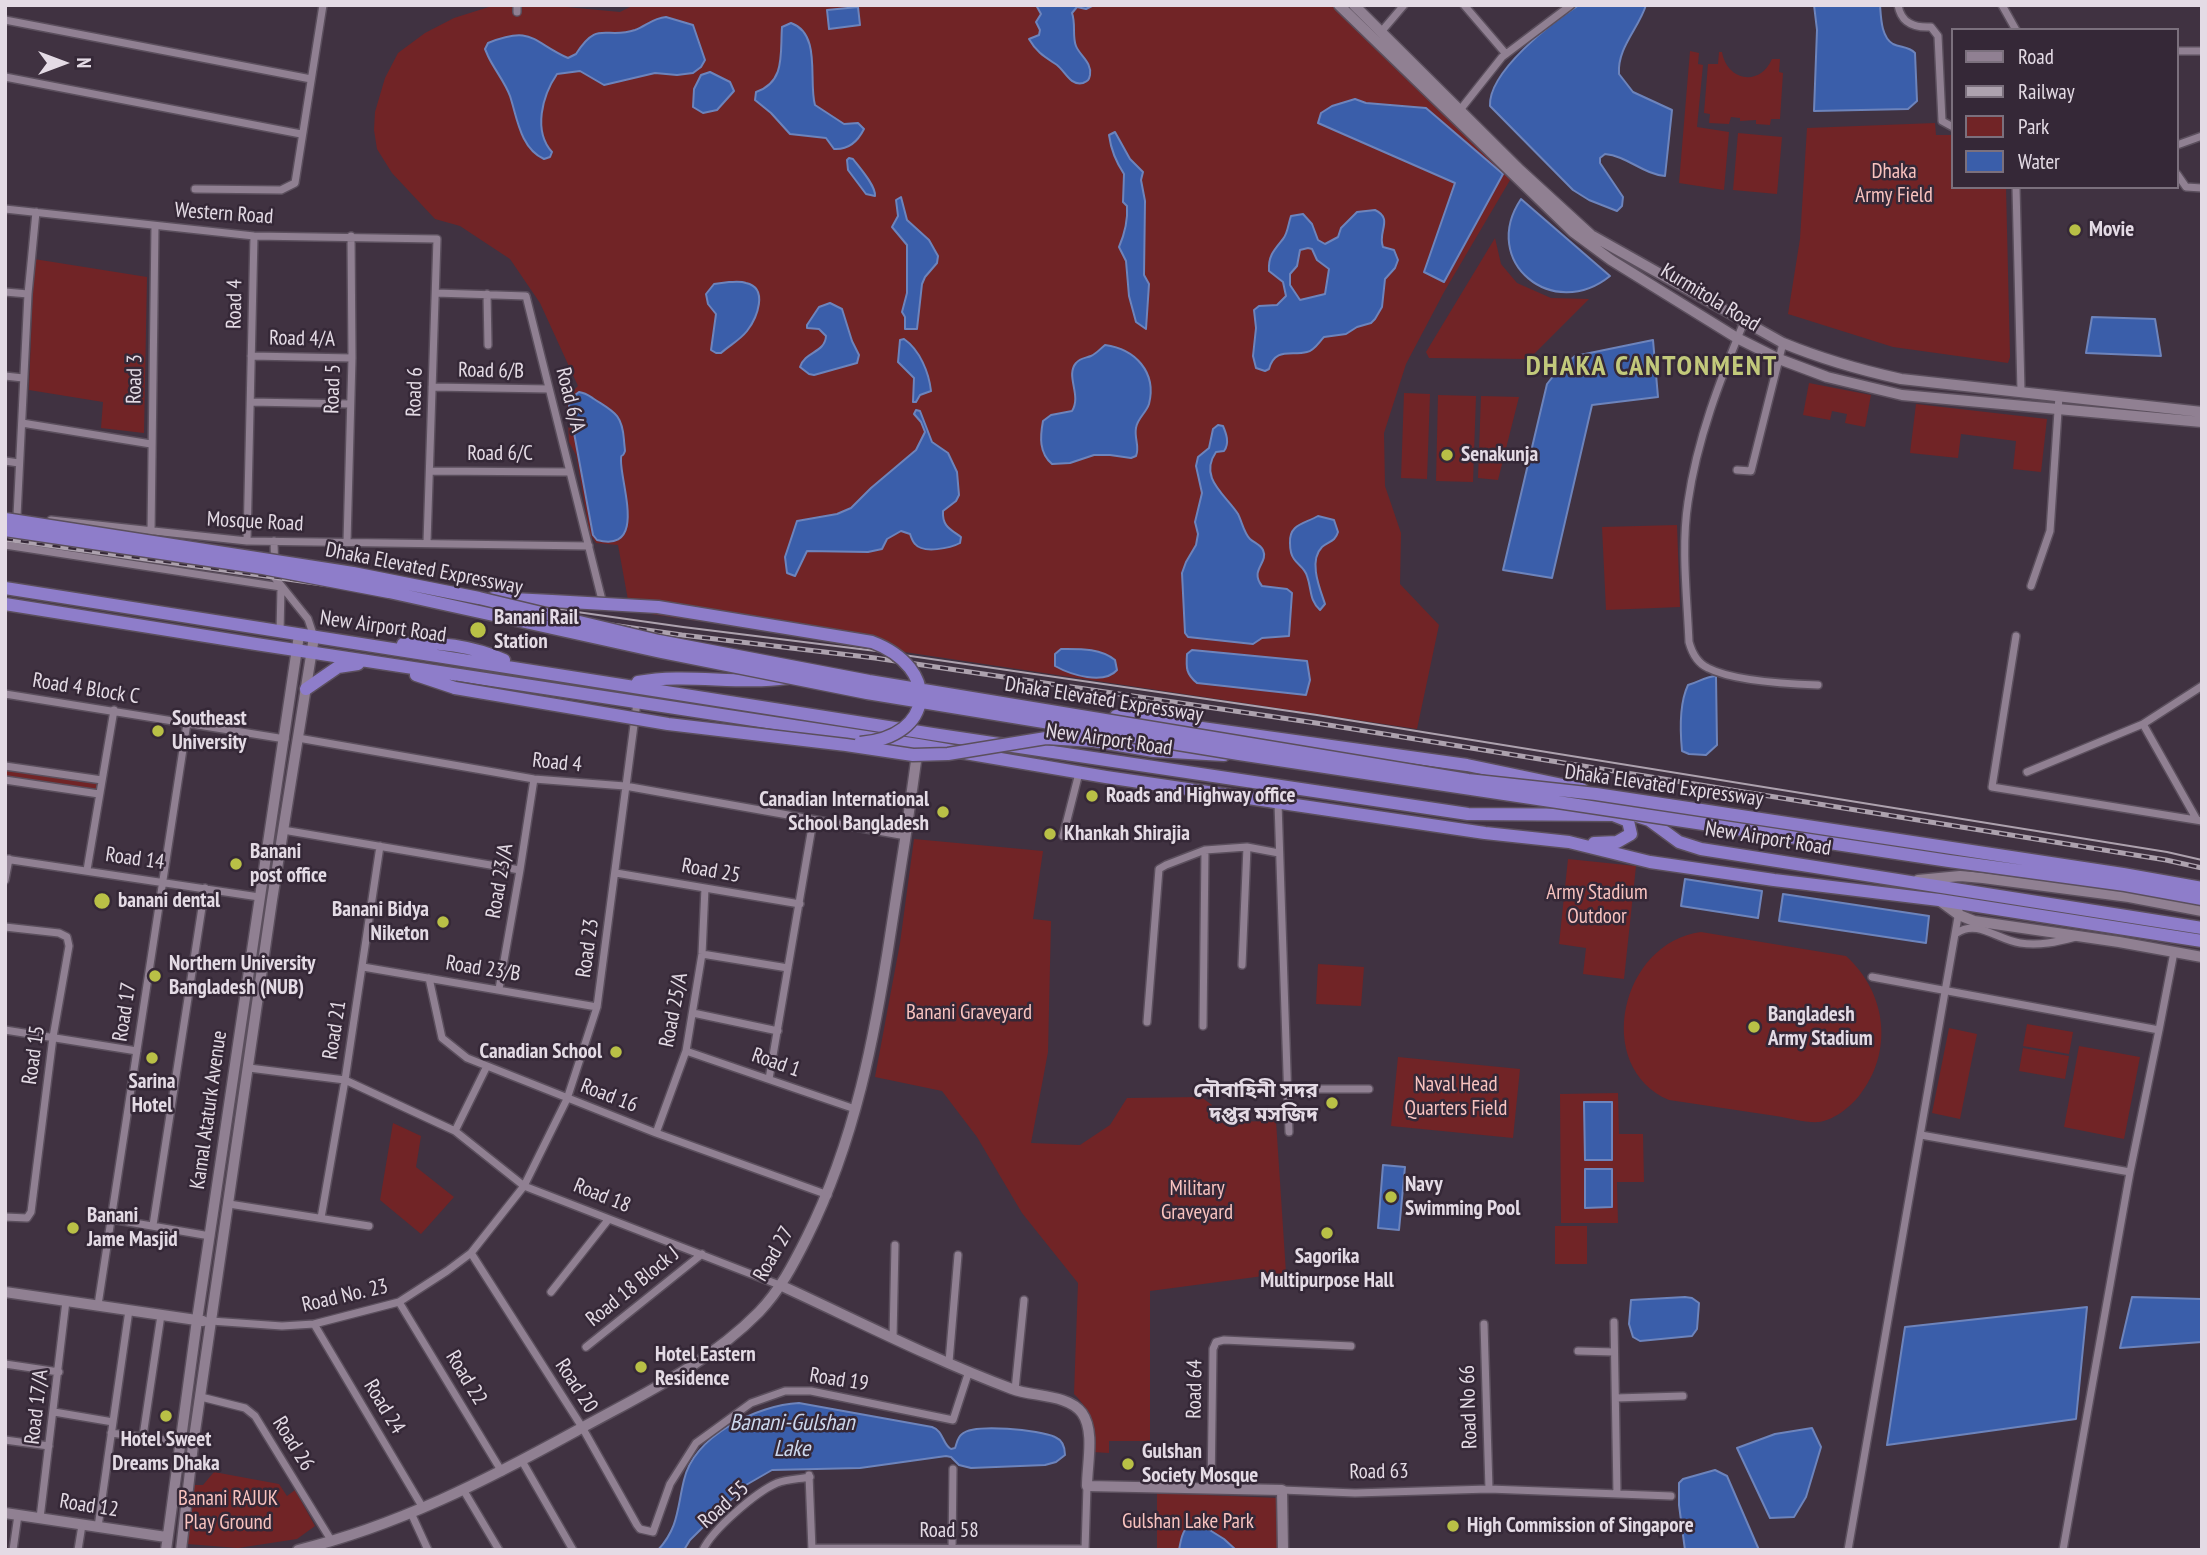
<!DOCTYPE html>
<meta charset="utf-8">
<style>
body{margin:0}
#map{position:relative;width:2207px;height:1555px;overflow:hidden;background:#403241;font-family:"PT Sans Narrow",sans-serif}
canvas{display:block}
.frame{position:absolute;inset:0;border:7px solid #e4dbe5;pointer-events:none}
.legend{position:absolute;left:1951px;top:28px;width:228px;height:161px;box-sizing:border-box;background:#352837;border:2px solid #7b707d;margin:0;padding:9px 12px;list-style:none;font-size:21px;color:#e4dbe5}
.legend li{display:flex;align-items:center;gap:14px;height:35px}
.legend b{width:35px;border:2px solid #7b707d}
.north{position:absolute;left:28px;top:28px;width:70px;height:70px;-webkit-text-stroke:5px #352837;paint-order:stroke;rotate:90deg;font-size:19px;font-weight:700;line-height:28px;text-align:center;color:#e4dbe5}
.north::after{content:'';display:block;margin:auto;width:24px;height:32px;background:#e4dbe5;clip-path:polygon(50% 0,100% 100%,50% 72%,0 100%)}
</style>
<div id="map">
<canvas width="2207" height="1555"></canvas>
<div class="frame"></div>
<ul class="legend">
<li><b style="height:9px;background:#908092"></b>Road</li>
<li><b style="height:9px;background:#ada2ae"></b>Railway</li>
<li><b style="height:19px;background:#712426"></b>Park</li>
<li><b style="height:19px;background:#3a5eaa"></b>Water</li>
</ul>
<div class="north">N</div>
</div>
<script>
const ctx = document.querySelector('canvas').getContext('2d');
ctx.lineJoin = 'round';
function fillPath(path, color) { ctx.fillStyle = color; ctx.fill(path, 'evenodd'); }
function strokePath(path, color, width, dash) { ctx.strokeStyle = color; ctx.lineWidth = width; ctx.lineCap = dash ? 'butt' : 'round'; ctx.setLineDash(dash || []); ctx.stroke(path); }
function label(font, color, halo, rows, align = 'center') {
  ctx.font = font + ' "PT Sans Narrow","Noto Sans Bengali",sans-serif'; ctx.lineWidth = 5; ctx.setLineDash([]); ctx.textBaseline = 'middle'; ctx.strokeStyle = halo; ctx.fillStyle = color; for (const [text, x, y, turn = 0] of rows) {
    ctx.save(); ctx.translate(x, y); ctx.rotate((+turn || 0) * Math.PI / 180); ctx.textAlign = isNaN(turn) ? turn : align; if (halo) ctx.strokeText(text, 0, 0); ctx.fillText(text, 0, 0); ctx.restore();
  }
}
const green = new Path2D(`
 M545,5L620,12L634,5H1332L1513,175L1444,292L1406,364L1384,433L1385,486L1401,533L1400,584L1439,625L1417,729L638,612L628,600L618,545L596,543L590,534L576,455L569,442L567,397L578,386L540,303L510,259L460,226L435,219L392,173L377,149L374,130L375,112L385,78L398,53L425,33L454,18L492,6Z
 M1690,51L1699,53L1698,64L1703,65L1697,127L1729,132L1724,190L1679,183Z
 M1719,52H1722C1727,81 1760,87 1772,59H1780L1779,72L1783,73L1780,119H1771L1770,125L1756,124V120L1740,121V118L1731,117L1729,124L1709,123L1710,114L1704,113L1708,64H1718Z
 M1935,123L1936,135H1953V187H2006L2010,357L2008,363L1893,347L1788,314L1800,239L1807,128Z
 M1738,133L1782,137L1777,194L1733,190Z
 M1495,238L1501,264L1517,283L1551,298L1589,299L1529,359L1429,358L1426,352Z
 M34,259L147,277L144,433L101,428L103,402L29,390Z
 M1809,383L1871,395L1865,427L1845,423L1847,414L1832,411L1830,420L1803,415Z
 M1404,393L1430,394L1427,479L1401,478Z
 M1438,395L1476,396L1473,482L1436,481Z
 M1481,396L1519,397L1498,480L1478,478Z
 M1916,404L2047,419L2041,472L2013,469L2016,441L1961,434L1958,458L1910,453Z
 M1677,525L1680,607L1606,610L1602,527Z
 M5,766L102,780L99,794L5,780Z
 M914,839L1043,851L1033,919L1051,921L1048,1052L1031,1143L1080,1145L1110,1125L1127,1098L1201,1097L1212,1105L1213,1122L1276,1121L1286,1273L1150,1291V1441H1109V1453L1093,1452C1096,1427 1092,1412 1074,1394L1078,1283L1022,1213L977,1137L942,1091L875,1077L900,943Z
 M1568,859L1636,866L1624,979L1583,974L1586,948L1559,944Z
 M1701,932L1846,956C1887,993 1894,1052 1859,1096C1850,1107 1834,1120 1819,1122C1806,1123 1789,1118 1776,1116C1740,1111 1705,1105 1669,1100C1592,1067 1621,942 1701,932Z
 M1318,964L1364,967L1361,1006L1316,1004Z
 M2027,1024L2073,1032L2069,1054L2023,1046Z
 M1949,1028L1977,1034L1960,1119L1932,1113Z
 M2079,1046L2140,1057L2124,1139L2064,1127Z
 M2023,1048L2069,1056L2065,1079L2019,1071Z
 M1398,1057L1520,1069L1513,1138L1391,1126Z
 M1618,1093L1619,1134H1643L1644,1182H1617L1618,1223H1561L1560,1094Z
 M393,1123L421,1136L416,1167L454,1197L421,1234L380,1200Z
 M1555,1226H1587V1264H1555Z
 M214,1472L279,1484L287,1496L295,1490L315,1526L297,1539L238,1548L187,1544L193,1485H203Z
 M1157,1493L1278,1498L1279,1550H1157Z`);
const water = new Path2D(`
 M1036,5H1094L1086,9L1077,7L1072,13C1076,24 1072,36 1076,46C1080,56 1092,62 1090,75C1089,80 1088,81 1083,83C1070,86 1065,71 1057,65C1045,57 1037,53 1029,39L1039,35L1040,30L1036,22L1041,14Z
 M1579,5H1646C1639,28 1617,48 1619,74L1633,92L1672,110L1665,176C1643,174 1627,156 1605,154L1600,158V163L1623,197L1622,206L1617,211L1589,200L1573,190L1490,106C1488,72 1552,22 1579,5Z
 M1814,5H1880C1881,17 1881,37 1893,44C1901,48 1908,46 1915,53L1917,101L1908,109L1814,111L1817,30Z
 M858,7L860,25L829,29L827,10Z
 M666,17L693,25L705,60L701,67L693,73L677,75L655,73L604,85L580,71L557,74C542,96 533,131 552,152L550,157L544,159C520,148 517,117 510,96C505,82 494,69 488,56L485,49L488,43C533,25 532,42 568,58L576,54C598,19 605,40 635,30C646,26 653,18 666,17Z
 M791,23C822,34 808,81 815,105L844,124L858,123L864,129C858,141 849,150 834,149L826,138L790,134L771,113L755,100L756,92C786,82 780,53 782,27Z
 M710,72L730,82L734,91L717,110L703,113L693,107L694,89L701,75Z
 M1355,99L1366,103L1426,108L1503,174L1444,282L1424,272L1455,183L1318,123L1321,113L1332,106Z
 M1115,132L1130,159L1143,172L1141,180L1145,201L1144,275L1149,284L1146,329L1136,322L1129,296L1126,261L1119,247C1125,233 1128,221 1127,206L1123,202L1124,174C1116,162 1111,150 1109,135Z
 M849,158L853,159C860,168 876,186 875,196L866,194L848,170L847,160Z
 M901,197L907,220L929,240L938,256L937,263L925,277L922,284L917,329H905V317L902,312L907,293V245L892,227L898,216L896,200Z
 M1521,199L1610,276C1553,322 1479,262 1521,199Z
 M1375,210C1394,219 1377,232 1383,247L1394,250L1398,260L1395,268L1385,279L1382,307L1375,319L1371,323L1357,327L1346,334L1324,337C1319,342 1314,351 1307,352C1291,356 1275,347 1269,369L1265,371L1256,368L1253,356L1256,328L1254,310L1259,306L1277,305L1286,296L1283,282L1269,271C1268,256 1274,250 1283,239C1288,233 1288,224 1291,216L1303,214L1312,224L1318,240L1325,244L1338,237L1341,228L1357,212ZM1308,248L1312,249L1317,260L1329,269L1325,294L1300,300L1290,285V274L1297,266L1300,250Z
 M729,282C734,282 741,281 746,283C769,288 757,318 747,331C740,340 730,345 721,353H716L711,350L716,314L708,304L706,294L714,284Z
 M830,303L842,309L852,341L859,355L857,363L814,375L809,374L800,367C805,351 825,353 826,336L819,329L807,328V325L819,307Z
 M2092,317L2155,319L2161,356L2086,353Z
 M904,339C920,350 929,373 931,391L920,395L916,402H913L914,378L898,362L900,340Z
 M1653,340L1658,397L1592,405L1552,578L1503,570L1547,384L1558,370L1575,356Z
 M1105,345C1135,349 1157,372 1149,404C1146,413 1137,419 1136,428C1134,438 1140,447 1136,456L1131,458L1110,455H1094L1070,463L1052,464C1039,453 1040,437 1043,421L1051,415L1072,411C1082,395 1065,376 1076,363C1080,358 1086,358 1091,356C1096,354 1100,349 1105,345Z
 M579,392C586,393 588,395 594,399C614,412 622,414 624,440C624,442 625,450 625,451C622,460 621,451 621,461C621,485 647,553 597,540L593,535L569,406L571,398Z
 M916,410L920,411L932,442L948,453L957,472L959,495L956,501L943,511C942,526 950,529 961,537L960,543C951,548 923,554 915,544C913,542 911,537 910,534L901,531L887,539L882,549L868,552L807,551L795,576L787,573L785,557L797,521L837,514L851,508L871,488L916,450L925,432L921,422L914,414Z
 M1218,425L1223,426C1226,433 1230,443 1224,451L1216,452C1198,478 1226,495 1238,514C1242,522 1244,533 1250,539C1254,543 1260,544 1263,550C1269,563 1249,570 1262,586L1287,589L1292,593L1289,636L1262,638L1253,644L1188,637L1185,633L1182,573L1186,562L1196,545L1198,534L1195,522L1202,493L1196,466L1198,457L1209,448L1213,429Z
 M1318,516L1334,520L1338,532C1335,542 1329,541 1322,547C1308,561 1320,589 1325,604L1320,610C1309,600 1312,590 1307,576C1305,568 1298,565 1294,559C1291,555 1290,548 1290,543C1289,524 1304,524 1318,516Z
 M1061,649C1080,649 1100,648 1115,660L1117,670C1104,685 1071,675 1055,666V654Z
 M1192,650L1307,661L1310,680L1306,695L1197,683C1186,674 1186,668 1187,654Z
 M1716,676L1717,745L1706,755L1689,754L1682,751C1680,730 1679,704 1688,685C1699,682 1704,677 1716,676Z
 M1685,879L1762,891L1758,918L1681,906Z
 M1783,894L1929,916L1926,943L1779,921Z
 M1584,1102H1612V1160H1585Z
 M1383,1165L1405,1167L1399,1230L1378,1228Z
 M1585,1169H1612V1207L1585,1208Z
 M1685,1297L1692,1298L1699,1303L1697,1329L1692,1336L1640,1341L1633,1337L1629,1324L1631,1300Z
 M2132,1297L2202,1299V1342L2120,1348Z
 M2087,1307L2076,1419L1887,1445L1905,1327Z
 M799,1403L932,1427C944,1431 942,1444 951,1449L955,1448C957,1443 957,1438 962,1434C974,1423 1040,1430 1055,1437C1062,1440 1065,1447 1065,1455L1056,1462L1045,1465L971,1468L959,1465L951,1457L946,1456L860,1468L772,1470L746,1485L690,1540L684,1550H658C679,1527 677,1508 684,1480C694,1436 757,1405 799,1403Z
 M1812,1428L1821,1447L1806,1497L1794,1517L1770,1518L1737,1448L1775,1434Z
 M1715,1470L1727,1476L1759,1550H1685L1679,1505V1483L1683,1479Z
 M1200,1524L1224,1539L1236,1550H1179C1182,1535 1182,1525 1200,1524Z`);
const street = new Path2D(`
 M1464,5L1506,54
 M1898,5C1901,23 1914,28 1931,27L1938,36L1942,121L1953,127
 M2002,5L2016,30
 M517,12V5
 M5,20L311,79
 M1381,32L1404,5
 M2177,51H2202
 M5,77L301,134
 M1460,110L1502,57L1571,5
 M2177,145L2202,136
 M2177,174L2186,187L2202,188
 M2016,187L2021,391
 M195,189L281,190L295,183L323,5
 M5,209L254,236L437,239L427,542
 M5,292L28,294
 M436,293L526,296L602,600
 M487,294L488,345
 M1744,322C1720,380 1697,439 1688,502C1681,547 1687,596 1689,642C1692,653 1697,663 1708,668C1733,681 1789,684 1818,685
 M251,356L352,358
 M5,376L23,378
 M432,387L549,389
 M251,402L350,404
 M22,423L151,444
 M5,461L19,463
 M1737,470L1751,471L1783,343
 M431,471L570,472
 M17,516L28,294L36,212
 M51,520L247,541L589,546
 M151,532L155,226
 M247,541L254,236
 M274,541L275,578L308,619L314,637
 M347,542L352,358L351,236
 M5,545L281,587
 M2031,586L2050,531L2059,396
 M280,632L281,588
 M2016,636L1992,787L2202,821
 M5,694L285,739
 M2143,724L2197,820
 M298,738L534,779L625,786L906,836
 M5,766L102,780
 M2027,772L2143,724L2202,686
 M5,780L99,794
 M1278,803L1289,1132
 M283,830L520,870
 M1063,836L1079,773
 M5,859L259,897
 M87,870L114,710
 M616,873L800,904
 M5,880L9,859
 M5,927L59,933L67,937L69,946L53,1037L31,1212L27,1218L5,1217
 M1957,933C1977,919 1998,940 2020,943C2039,946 2057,942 2076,937
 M702,954L788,968
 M1242,965L1247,847
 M363,967L597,1007
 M1872,977L2159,1030L2130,1172L1921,1135
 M429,978L442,1038L467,1058L656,1133L828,1195
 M499,989L520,870L534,779
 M693,1013L778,1031
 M1147,1022L1159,869L1166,865L1205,850L1247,847L1279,853
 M1203,1026L1205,850
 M5,1030L137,1051
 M2159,1030L2174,952
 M686,1051L855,1109
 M249,1068L345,1080L455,1131L524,1186L782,1286
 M769,1079L813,821
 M1288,1089H1369
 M455,1131L487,1066
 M656,1133L686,1051L702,954L705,888
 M229,1204L369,1226
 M321,1218L345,1080L380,846
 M111,1219L210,1236
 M153,1225L205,888
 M471,1253L582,1427L637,1525L640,1529L653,1532L670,1484L696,1443L751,1403L785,1391H811L953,1420L969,1371
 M551,1292L608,1220
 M399,1302L502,1472
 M98,1305L187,723
 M211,1321L282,1326L314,1324L399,1302L447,1271L471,1253L524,1186L567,1099L597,1007L637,702
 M1614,1322L1617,1494
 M314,1324L423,1508
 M1484,1324L1489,1489
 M893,1338L895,1245
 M586,1347L702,1254
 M1578,1351L1614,1352
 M949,1362L958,1255
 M5,1364L59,1372
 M1015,1390L1024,1300
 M201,1397L245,1408L255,1416L331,1540
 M1616,1398L1683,1396
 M54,1412L113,1422
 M111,1433L181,1442
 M143,1436L161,1315
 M5,1440L49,1446
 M522,1461L573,1550
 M809,1475L812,1550
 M1211,1489L1213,1349L1216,1342L1224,1340L1351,1346
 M1282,1490L1355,1493L1489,1489L1671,1496
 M464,1491L499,1550
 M411,1513L428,1550
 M40,1518L66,1301
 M98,1527L129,1310
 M812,1548L1085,1549
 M13,1550L18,1515
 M78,1550L82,1525
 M703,1550C712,1530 756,1492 777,1483C787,1479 800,1479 810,1477
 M952,1550L953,1469
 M1085,1550L1087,1486
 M1848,1550L1959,911
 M2063,1550L2130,1172`);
const secondary = new Path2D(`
 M1339,5L1573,232L1611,260L1737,338L1779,359L1827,377L1902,395L2202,422
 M1354,5L1520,170L1591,235L1783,343C1822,359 1860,370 1901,379L2202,412
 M1918,880L1960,876L1983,878L2129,897L2202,911
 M1940,901L1959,915L1974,921L2119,942L2202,957
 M782,1286C858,1321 934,1360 1012,1389C1033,1397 1068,1394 1082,1413C1095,1431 1087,1464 1087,1486L1282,1490L1283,1550
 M5,1292L203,1321
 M5,1513L166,1537
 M166,1550L197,1320L299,635
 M181,1550L193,1445L272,900L314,637
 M298,1550C397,1526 487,1480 576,1431C639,1396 707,1365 759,1312C780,1290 793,1265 807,1237C855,1141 875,1036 891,930C901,869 910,808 918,747`);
const highway = new Path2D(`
 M5,588L939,735L1468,814L1615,815
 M493,598L552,601
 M5,604L256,644L918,745L1106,777L1485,833L1569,842L1650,862L1774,880L1939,900L2202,941
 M403,644C436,641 473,646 504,660
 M416,675L455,688
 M638,682C686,673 738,685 787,678
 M306,689L338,667L358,664
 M1116,716L1467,765L1582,789
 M1094,741L1154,751L1224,755
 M1637,816L1649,820L1679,842L1701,849L2202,928
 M1594,843L1617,842L1631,834L1628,821L1613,815`);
const tram = new Path2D(`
 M5,531L683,627L876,651L1317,715L2167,852L2202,860`);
const rail = new Path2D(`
 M5,539L682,635L875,658L1316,723L2166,860L2202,868`);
const highwayBridge = new Path2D(`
 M5,519L353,573L479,598L659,641L869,681L1468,780L1596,794L2123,874L2202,888
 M5,530L263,568L389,592L661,652L867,693L1239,754L1949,861L2125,885L2202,899
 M552,601L658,607L872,642C941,668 935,737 860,743
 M455,688L668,724L846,745L913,755L948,754L1046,738L1094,741`);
const markers = [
 [2075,230,7,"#b9c046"],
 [1447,455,7,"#b9c046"],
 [478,630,9,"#b9c046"],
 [158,731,7,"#b9c046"],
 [1092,796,7,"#b9c046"],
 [943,812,7,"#b9c046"],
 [1050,834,7,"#b9c046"],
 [236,864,7,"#b9c046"],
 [102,901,9,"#b9c046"],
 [443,922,7,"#b9c046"],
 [155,976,7,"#b9c046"],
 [1754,1027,7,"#b9c046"],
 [616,1052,7,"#b9c046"],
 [152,1058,7,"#b9c046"],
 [1332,1103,7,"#b9c046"],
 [1391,1197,7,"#b9c046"],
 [73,1228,7,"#b9c046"],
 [1327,1233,7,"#b9c046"],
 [641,1367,7,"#b9c046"],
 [166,1416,7,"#b9c046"],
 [1128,1464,7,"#b9c046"],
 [1453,1526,7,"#b9c046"]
];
const parkNames = [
 ["Dhaka",1894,172],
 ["Army Field",1894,196],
 ["Army Stadium",1597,893],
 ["Outdoor",1597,917],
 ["Banani Graveyard",969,1013],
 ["Naval Head",1456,1085],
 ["Quarters Field",1456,1109],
 ["Military",1197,1189],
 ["Graveyard",1197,1213],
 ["Banani RAJUK",228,1499],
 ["Play Ground",228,1523],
 ["Gulshan Lake Park",1188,1522]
];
const streetNames = [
 ["Western Road",224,214,4],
 ["Kurmitola Road",1710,298,31],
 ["Road 4",235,304,-89],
 ["Road 4/A",302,339,1],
 ["Road 6/B",491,371,1],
 ["Road 3",135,379,-89],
 ["Road 5",333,389,-88],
 ["Road 6",415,392,-88],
 ["Road 6/A",570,400,76],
 ["Road 6/C",500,454],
 ["Mosque Road",255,522,3],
 ["Dhaka Elevated Expressway",424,569,11],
 ["New Airport Road",383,627,8],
 ["Road 4 Block C",86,689,9],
 ["Dhaka Elevated Expressway",1104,700,9],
 ["New Airport Road",1109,740,8],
 ["Road 4",557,763,6],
 ["Dhaka Elevated Expressway",1664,786,8],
 ["New Airport Road",1768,839,9],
 ["Road 14",135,859,8],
 ["Road 25",711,871,10],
 ["Road 23/A",500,881,-80],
 ["Road 23",588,948,-82],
 ["Road 23/B",483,969,9],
 ["Road 25/A",674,1010,-79],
 ["Road 17",125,1012,-81],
 ["Road 21",335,1030,-81],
 ["Road 15",34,1055,-82],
 ["Road 1",776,1063,19],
 ["Road 16",609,1096,21],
 ["Kamal Ataturk Avenue",209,1110,-82],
 ["Road 18",602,1196,22],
 ["Road 27",774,1254,-60],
 ["Road 18 Block J",633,1287,-39],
 ["Road No. 23",345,1296,-13],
 ["Road 22",466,1378,59],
 ["Road 19",839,1380,9],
 ["Road 20",576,1386,57],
 ["Road 64",1195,1389,-89],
 ["Road 17/A",37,1407,-83],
 ["Road 24",384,1407,59],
 ["Road No 66",1469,1407,-92],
 ["Road 26",293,1444,58],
 ["Road 63",1379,1472,-1],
 ["Road 55",724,1505,-42],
 ["Road 12",89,1506,9],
 ["Road 58",949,1531]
];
const poiNames = [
 ["Movie",2089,230],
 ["Senakunja",1461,455],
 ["Banani Rail",494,618],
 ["Station",494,642],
 ["Southeast",172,719],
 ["University",172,743],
 ["Roads and Highway office",1106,796],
 ["Canadian International",929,800,"right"],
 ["School Bangladesh",929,824,"right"],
 ["Khankah Shirajia",1064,834],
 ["Banani",250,852],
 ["post office",250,876],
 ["banani dental",118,901],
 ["Banani Bidya",429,910,"right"],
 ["Niketon",429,934,"right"],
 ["Northern University",169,964],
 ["Bangladesh (NUB)",169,988],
 ["Bangladesh",1768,1015],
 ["Army Stadium",1768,1039],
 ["Canadian School",602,1052,"right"],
 ["Sarina",152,1082,"center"],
 ["Hotel",152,1106,"center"],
 ["নৌবাহিনী সদর",1318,1091,"right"],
 ["দপ্তর মসজিদ",1318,1115,"right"],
 ["Navy",1405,1185],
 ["Swimming Pool",1405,1209],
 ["Banani",87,1216],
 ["Jame Masjid",87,1240],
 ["Sagorika",1327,1257,"center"],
 ["Multipurpose Hall",1327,1281,"center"],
 ["Hotel Eastern",655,1355],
 ["Residence",655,1379],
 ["Hotel Sweet",166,1440,"center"],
 ["Dreams Dhaka",166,1464,"center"],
 ["Gulshan",1142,1452],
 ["Society Mosque",1142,1476],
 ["High Commission of Singapore",1467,1526]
];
const waterNames = [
 ["Banani-Gulshan",792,1423],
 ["Lake",792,1449]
];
const districtNames = [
 ["DHAKA CANTONMENT",1652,367]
];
fillPath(green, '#712426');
fillPath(water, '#3a5eaa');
strokePath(water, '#6d84bc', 2);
strokePath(street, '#5b4f5d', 10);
strokePath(secondary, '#5b4f5d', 13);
strokePath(highway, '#5b4f5d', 15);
strokePath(street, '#908092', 7);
strokePath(secondary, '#908092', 10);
strokePath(highway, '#8e7dca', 12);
strokePath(tram, '#ada2ae', 2);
strokePath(rail, '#ada2ae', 5);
strokePath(rail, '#352837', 2.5, [8]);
strokePath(highwayBridge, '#5b4f5d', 15, []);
strokePath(highwayBridge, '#8e7dca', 12);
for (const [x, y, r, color] of markers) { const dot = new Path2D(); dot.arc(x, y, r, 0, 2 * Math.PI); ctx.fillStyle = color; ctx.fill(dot); strokePath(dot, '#352837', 2.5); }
label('21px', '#f9c3bf', '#352837', parkNames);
label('21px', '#e4dbe5', '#352837', streetNames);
label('bold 21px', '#e4dbe5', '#352837', poiNames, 'left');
label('italic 23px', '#ccd7ec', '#352837', waterNames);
ctx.letterSpacing = '2px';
label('bold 28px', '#c2c97b', '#352837', districtNames);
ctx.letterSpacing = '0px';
</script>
